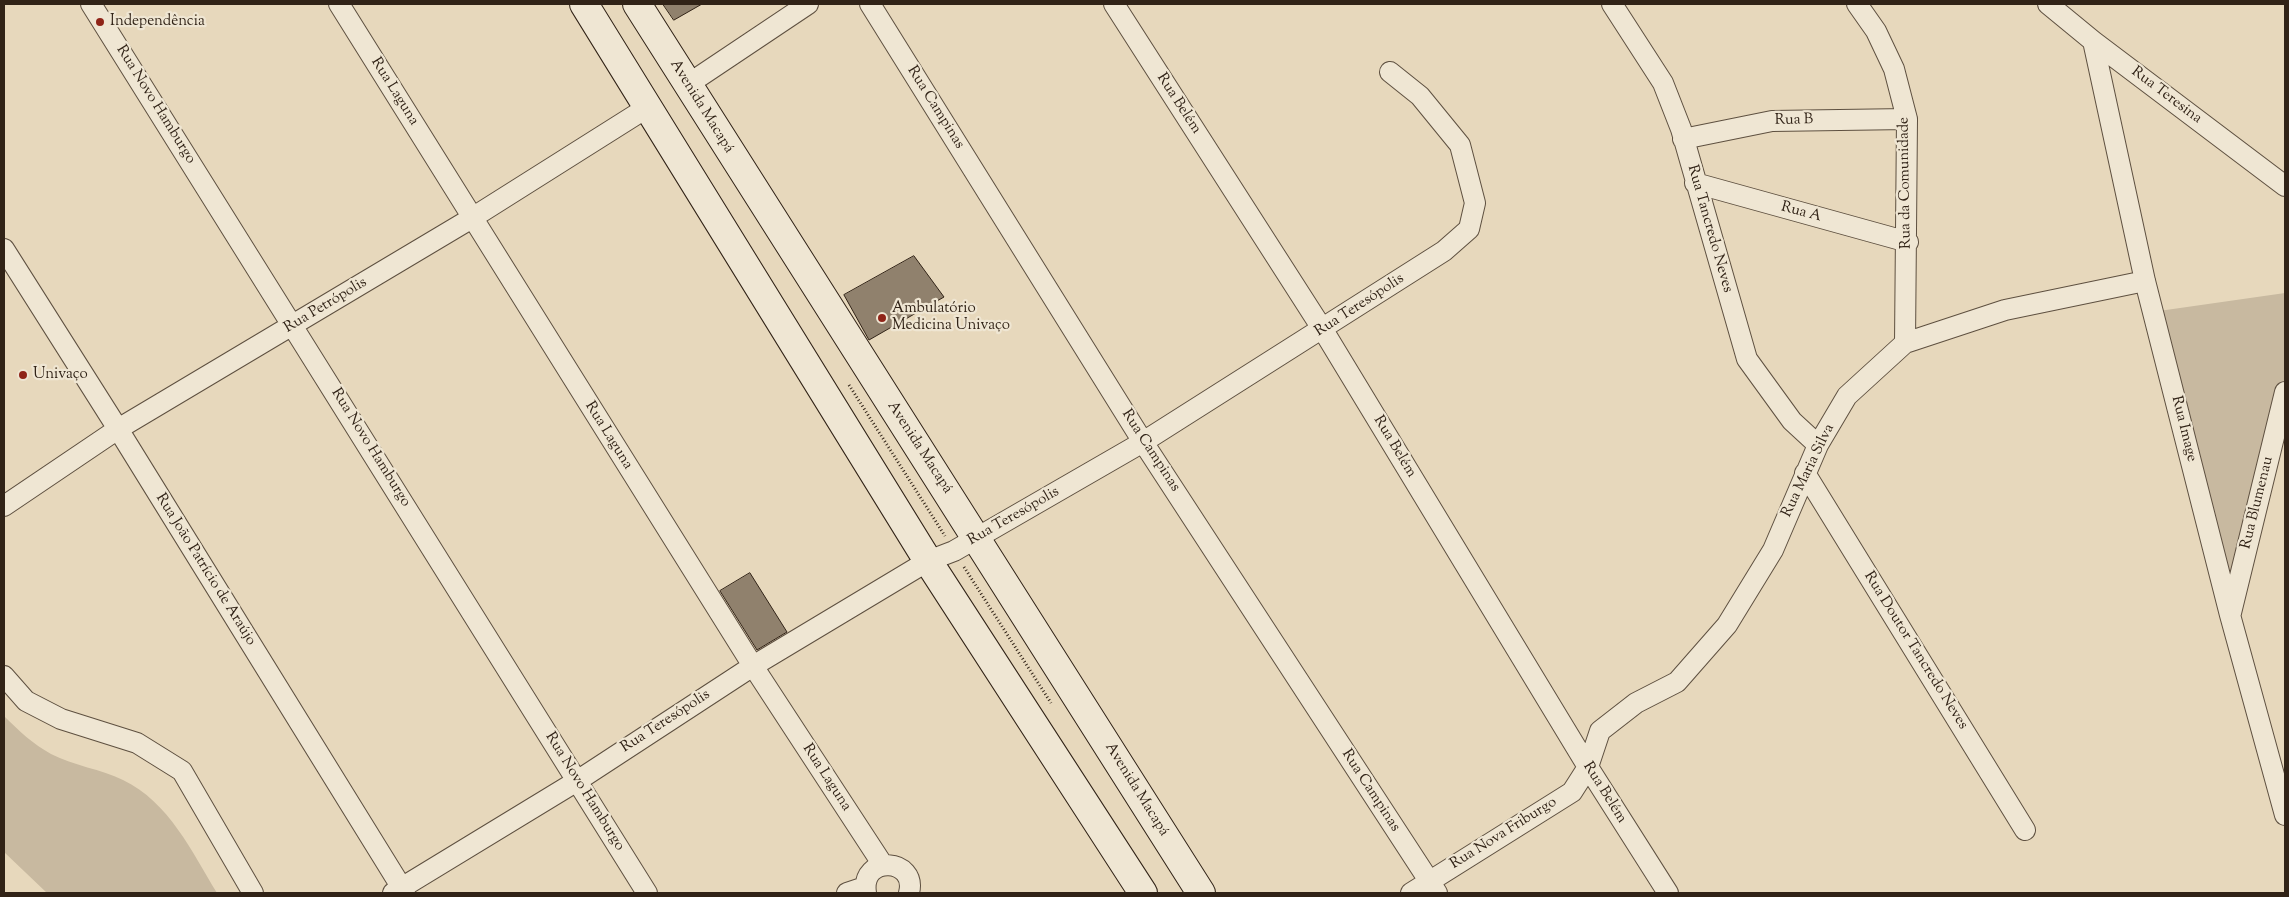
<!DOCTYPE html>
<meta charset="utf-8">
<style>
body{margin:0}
#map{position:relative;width:2289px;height:897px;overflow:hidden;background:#e7d8bc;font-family:"Sorts Mill Goudy",serif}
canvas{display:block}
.frame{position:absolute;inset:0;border:5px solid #312317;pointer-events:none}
</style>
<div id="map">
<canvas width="2289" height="897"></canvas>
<div class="frame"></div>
</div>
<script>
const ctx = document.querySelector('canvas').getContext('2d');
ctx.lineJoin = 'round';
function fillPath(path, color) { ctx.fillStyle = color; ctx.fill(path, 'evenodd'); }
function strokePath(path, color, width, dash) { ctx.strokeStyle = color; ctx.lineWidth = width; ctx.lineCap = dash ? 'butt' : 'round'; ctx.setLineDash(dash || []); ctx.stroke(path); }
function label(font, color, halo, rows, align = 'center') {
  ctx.font = font + ' "Sorts Mill Goudy",serif'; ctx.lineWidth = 4.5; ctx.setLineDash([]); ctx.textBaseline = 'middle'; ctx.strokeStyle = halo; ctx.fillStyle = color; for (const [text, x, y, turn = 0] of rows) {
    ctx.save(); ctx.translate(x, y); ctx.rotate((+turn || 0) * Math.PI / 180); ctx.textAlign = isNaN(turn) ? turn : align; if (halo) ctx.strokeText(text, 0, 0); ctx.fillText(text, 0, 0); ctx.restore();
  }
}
const green = new Path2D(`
 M2285,293V376L2231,597L2159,311Z
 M4,716C19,731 33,744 51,754C74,766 101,769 123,780C169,802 192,852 217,893H47L4,852Z`);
const building = new Path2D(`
 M663,4H702L674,20Z
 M914,256L944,297L869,340L844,295Z
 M750,573L787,632L757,650L720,591Z`);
const path = new Path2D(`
 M849,385L945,536
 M964,567L1051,703`);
const street = new Path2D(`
 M91,4L647,893
 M339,4L753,666L883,865
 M870,4L1143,442L1437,893
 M1114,4L1323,330L1588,767L1668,893
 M1612,4L1663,83L1681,129L1747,359L1792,421L1818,445
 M1857,4L1876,31L1894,69L1907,119L1905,343
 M2048,4L2093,41L2285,186
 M2093,41L2145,281L2230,615L2285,815
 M687,85L808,4
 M1683,139L1772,121L1907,119
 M1695,183L1908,242
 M4,249L118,429L405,893
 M1805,473L2025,830
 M4,506L118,429L472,218L648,107
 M2231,613L2285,392
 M4,676L26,701L61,719L137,743L182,771L253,893
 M393,893L577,781L753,666L928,561L954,551L1143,442L1444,251L1469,229L1475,203L1460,145L1420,96L1390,72
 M847,893L865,887
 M866,893C860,854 918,858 909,893
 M1411,893L1572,792L1588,767L1600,731L1636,703L1677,682L1727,625L1773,550L1818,445L1847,396L1905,343L2005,310L2145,281`);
const secondary = new Path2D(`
 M584,4L928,561L1143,893
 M637,4L1201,893`);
const markers = [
 [100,22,5,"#8f2418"],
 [882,318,5,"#8f2418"],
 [23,375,5,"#8f2418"]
];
const poiNames = [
 ["Independência",110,22],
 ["Ambulatório",892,309],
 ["Medicina Univaço",892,326],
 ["Univaço",33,375]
];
const streetNames = [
 ["Rua Laguna",394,92,58],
 ["Rua Teresina",2166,96,37],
 ["Rua Belém",1178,104,57],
 ["Rua Novo Hamburgo",155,105,58],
 ["Avenida Macapá",701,107,58],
 ["Rua Campinas",935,108,58],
 ["Rua B",1794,121,-1],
 ["Rua da Comunidade",1906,183,-91],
 ["Rua A",1801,213,15],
 ["Rua Tancredo Neves",1709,229,74],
 ["Rua Petrópolis",326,306,-31],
 ["Rua Teresópolis",1360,306,-33],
 ["Rua Image",2183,429,76],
 ["Rua Laguna",608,436,58],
 ["Rua Belém",1394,447,59],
 ["Rua Novo Hamburgo",370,448,58],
 ["Avenida Macapá",919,448,57],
 ["Rua Campinas",1150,451,57],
 ["Rua Maria Silva",1809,471,-64],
 ["Rua Blumenau",2258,503,-76],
 ["Rua Teresópolis",1014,517,-30],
 ["Rua João Patrício de Araújo",205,570,58],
 ["Rua Doutor Tancredo Neves",1915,651,58],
 ["Rua Teresópolis",666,722,-33],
 ["Rua Laguna",826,778,57],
 ["Avenida Macapá",1136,790,58],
 ["Rua Campinas",1370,791,57],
 ["Rua Novo Hamburgo",584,792,58],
 ["Rua Belém",1604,793,58],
 ["Rua Nova Friburgo",1504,834,-32]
];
fillPath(green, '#c8b9a0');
fillPath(building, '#90816d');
strokePath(building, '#312317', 1);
strokePath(street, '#5e5040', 22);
strokePath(secondary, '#312317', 30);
strokePath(path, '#312317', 3, [1, 2.5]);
strokePath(street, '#efe6d3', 20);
strokePath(secondary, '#efe6d3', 28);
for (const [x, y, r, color] of markers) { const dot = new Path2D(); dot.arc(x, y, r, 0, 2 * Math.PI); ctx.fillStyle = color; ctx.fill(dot); strokePath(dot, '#efe6d3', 2); }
label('15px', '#312317', '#efe6d3', poiNames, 'left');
label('15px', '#312317', '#efe6d3', streetNames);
</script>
